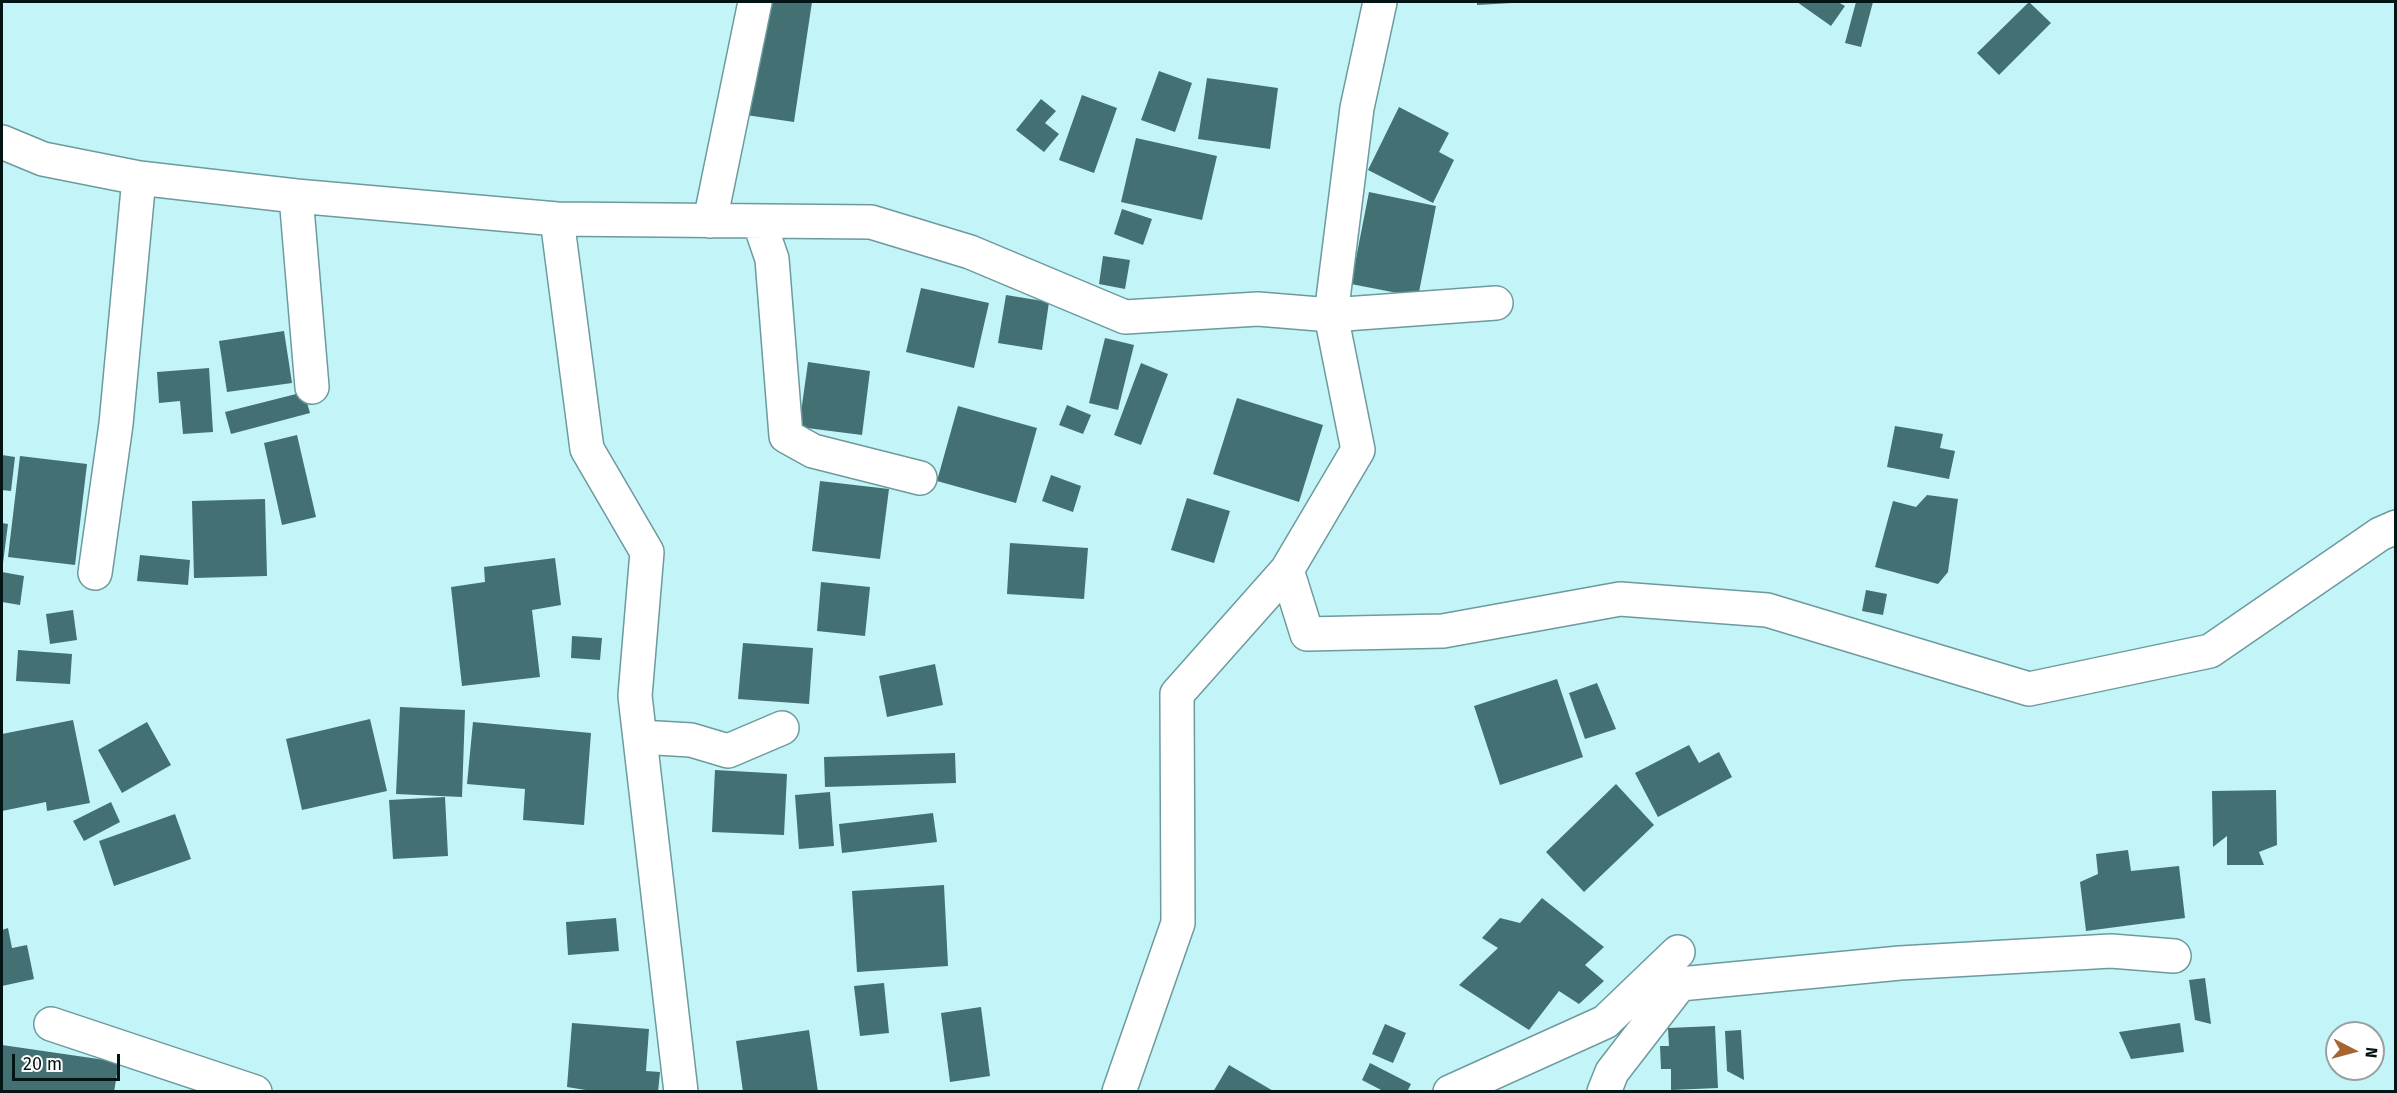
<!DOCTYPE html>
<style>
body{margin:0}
#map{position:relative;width:2397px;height:1093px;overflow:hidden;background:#c3f4f7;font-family:"Fira Sans",sans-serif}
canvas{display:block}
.frame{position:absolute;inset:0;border:3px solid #031415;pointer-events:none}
.north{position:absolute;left:2325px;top:1021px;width:60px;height:60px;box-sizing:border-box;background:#fff;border:2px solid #9aa1a1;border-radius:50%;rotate:96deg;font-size:16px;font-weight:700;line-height:24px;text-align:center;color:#031415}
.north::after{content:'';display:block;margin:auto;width:21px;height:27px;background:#a66530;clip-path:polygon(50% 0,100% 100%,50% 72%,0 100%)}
.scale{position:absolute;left:12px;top:1054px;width:108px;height:27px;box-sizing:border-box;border:3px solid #031415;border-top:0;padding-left:8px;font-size:18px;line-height:21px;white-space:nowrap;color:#031415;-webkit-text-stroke:4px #fff;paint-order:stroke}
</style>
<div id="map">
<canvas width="2397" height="1093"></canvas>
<div class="frame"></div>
<div class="north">N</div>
<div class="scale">20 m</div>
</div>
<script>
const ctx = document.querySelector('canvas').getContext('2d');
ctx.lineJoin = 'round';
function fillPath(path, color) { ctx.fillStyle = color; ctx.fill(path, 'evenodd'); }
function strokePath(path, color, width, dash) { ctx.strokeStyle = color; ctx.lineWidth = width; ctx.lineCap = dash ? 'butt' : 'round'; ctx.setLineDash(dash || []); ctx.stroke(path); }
const building = new Path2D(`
 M763,2H812L794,122L746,115Z
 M1477,2H1512V3L1477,5Z
 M1797,2H1838L1845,6L1831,26Z
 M1856,2H1873L1861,47L1845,43Z
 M2029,2L2051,23L1999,75L1977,53Z
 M1159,71L1192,83L1175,132L1141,120Z
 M1207,78L1278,88L1270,149L1198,139Z
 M1082,95L1117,108L1094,173L1059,160Z
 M1041,99L1056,111L1045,123L1059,134L1044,152L1016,130Z
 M1399,107L1449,133L1439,152L1454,160L1433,203L1368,170Z
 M1136,138L1217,156L1202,220L1121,202Z
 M1369,192L1436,206L1418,297L1351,284Z
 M1122,209L1152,219L1143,245L1114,234Z
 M1103,256L1130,260L1125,289L1099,284Z
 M921,288L989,303L974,368L906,352Z
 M1006,295L1049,302L1042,350L998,343Z
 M284,331L292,383L227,392L219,341Z
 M1105,338L1134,345L1118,410L1089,403Z
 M808,362L870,371L862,435L799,427Z
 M1141,363L1168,374L1141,445L1114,435Z
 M209,368L213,432L183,434L180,401L159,403L157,372Z
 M304,392L310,413L231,434L225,412Z
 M1237,398L1323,425L1299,502L1213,474Z
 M1067,405L1091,415L1083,434L1059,425Z
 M958,406L1037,428L1016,503L937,481Z
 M1895,426L1943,434L1940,448L1955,451L1949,479L1887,467Z
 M297,435L316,517L282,525L264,443Z
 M2,455L15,457L11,491L2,490Z
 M20,456L87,464L75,565L8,557Z
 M1051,475L1081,486L1073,512L1042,501Z
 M820,481L889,489L880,559L812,551Z
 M1927,495L1958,499L1948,572L1938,584L1875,567L1893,501L1916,507Z
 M1187,498L1230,511L1214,563L1171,550Z
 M265,499L267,576L194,578L192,501Z
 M2,523L8,524L3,563H2Z
 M1010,543L1088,548L1084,599L1007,594Z
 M140,555L190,560L188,585L137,581Z
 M555,558L561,605L532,610L540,677L462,686L451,587L485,582L484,567Z
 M2,572L24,576L20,605L2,602Z
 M821,582L870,587L865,636L817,631Z
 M1866,590L1887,594L1883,615L1862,611Z
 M73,610L77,640L50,644L46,614Z
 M572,636L602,638L600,660L571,658Z
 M743,643L813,648L809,704L738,699Z
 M18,650L72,654L70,684L16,681Z
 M935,664L943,705L887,717L879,676Z
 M1557,679L1583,757L1500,785L1474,706Z
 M1597,683L1616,729L1585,739L1569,693Z
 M400,707L465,710L462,797L396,794Z
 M370,719L387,791L302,810L286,739Z
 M73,720L90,803L47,811L46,802L2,811V734Z
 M147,722L171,765L122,793L98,750Z
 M473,722L591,733L584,825L523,820L525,789L467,784Z
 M1689,745L1699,763L1719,752L1732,777L1658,817L1635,773Z
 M955,753L956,783L825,787L824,757Z
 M715,770L787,774L784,835L712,832Z
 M1616,784L1654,825L1584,892L1546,852Z
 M2276,790L2277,845L2259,852L2264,865H2227V836L2213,847L2212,791Z
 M830,792L834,846L799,849L795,795Z
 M445,797L448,856L393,859L389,800Z
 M111,802L120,822L84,841L73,821Z
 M933,813L937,842L842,853L839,824Z
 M175,814L191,859L114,886L99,841Z
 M2128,850L2131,871L2179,866L2185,918L2086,931L2080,882L2098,874L2096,854Z
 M944,885L948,966L857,972L852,891Z
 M1542,898L1604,947L1585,965L1604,981L1579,1004L1559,991L1529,1030L1459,985L1498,948L1482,938L1500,918L1520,923Z
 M616,918L619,951L568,955L566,922Z
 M8,928L12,948L27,945L34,979L2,986V930Z
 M2205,978L2211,1024L2195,1020L2189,980Z
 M884,983L889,1033L860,1036L854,986Z
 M981,1007L990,1076L950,1082L941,1013Z
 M572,1023L649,1029L646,1071L660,1072L658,1092H598L567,1087Z
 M2180,1023L2184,1052L2131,1059L2119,1032Z
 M1385,1024L1406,1033L1393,1063L1372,1054Z
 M1715,1026L1718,1088L1671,1090V1069H1661L1660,1046H1669L1668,1028Z
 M809,1030L818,1092H743L736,1041Z
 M1741,1030L1744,1080L1727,1071L1725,1031Z
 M2,1045L119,1062L114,1092H2Z
 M1370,1063L1411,1084L1407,1092H1385L1362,1080Z
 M1229,1065L1275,1092H1213Z`);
const minor = new Path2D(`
 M1380,2L1357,108L1331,315L1358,450L1287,570L1307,634L1443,631L1620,599L1767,610L2029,689L2210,651L2380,534L2396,527
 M2,142L43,159L139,178L296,196L557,219L871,222L970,252L1125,317L1258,309L1331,315L1496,303
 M296,196L312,387
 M557,219L587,449L647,552L635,696L681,1092
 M710,221L755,2
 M759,221L772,259L786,436L813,451L920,478
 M95,573L116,424L139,178
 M640,737L691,740L728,751L782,728
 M51,1024L255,1092
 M1119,1092L1178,923L1177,694L1287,570
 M1450,1092L1605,1022L1678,952
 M1604,1092L1612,1072L1680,984L1900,963L2111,951L2174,956`);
fillPath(building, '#437073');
strokePath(minor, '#6c9a9d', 36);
strokePath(minor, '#fff', 33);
</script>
